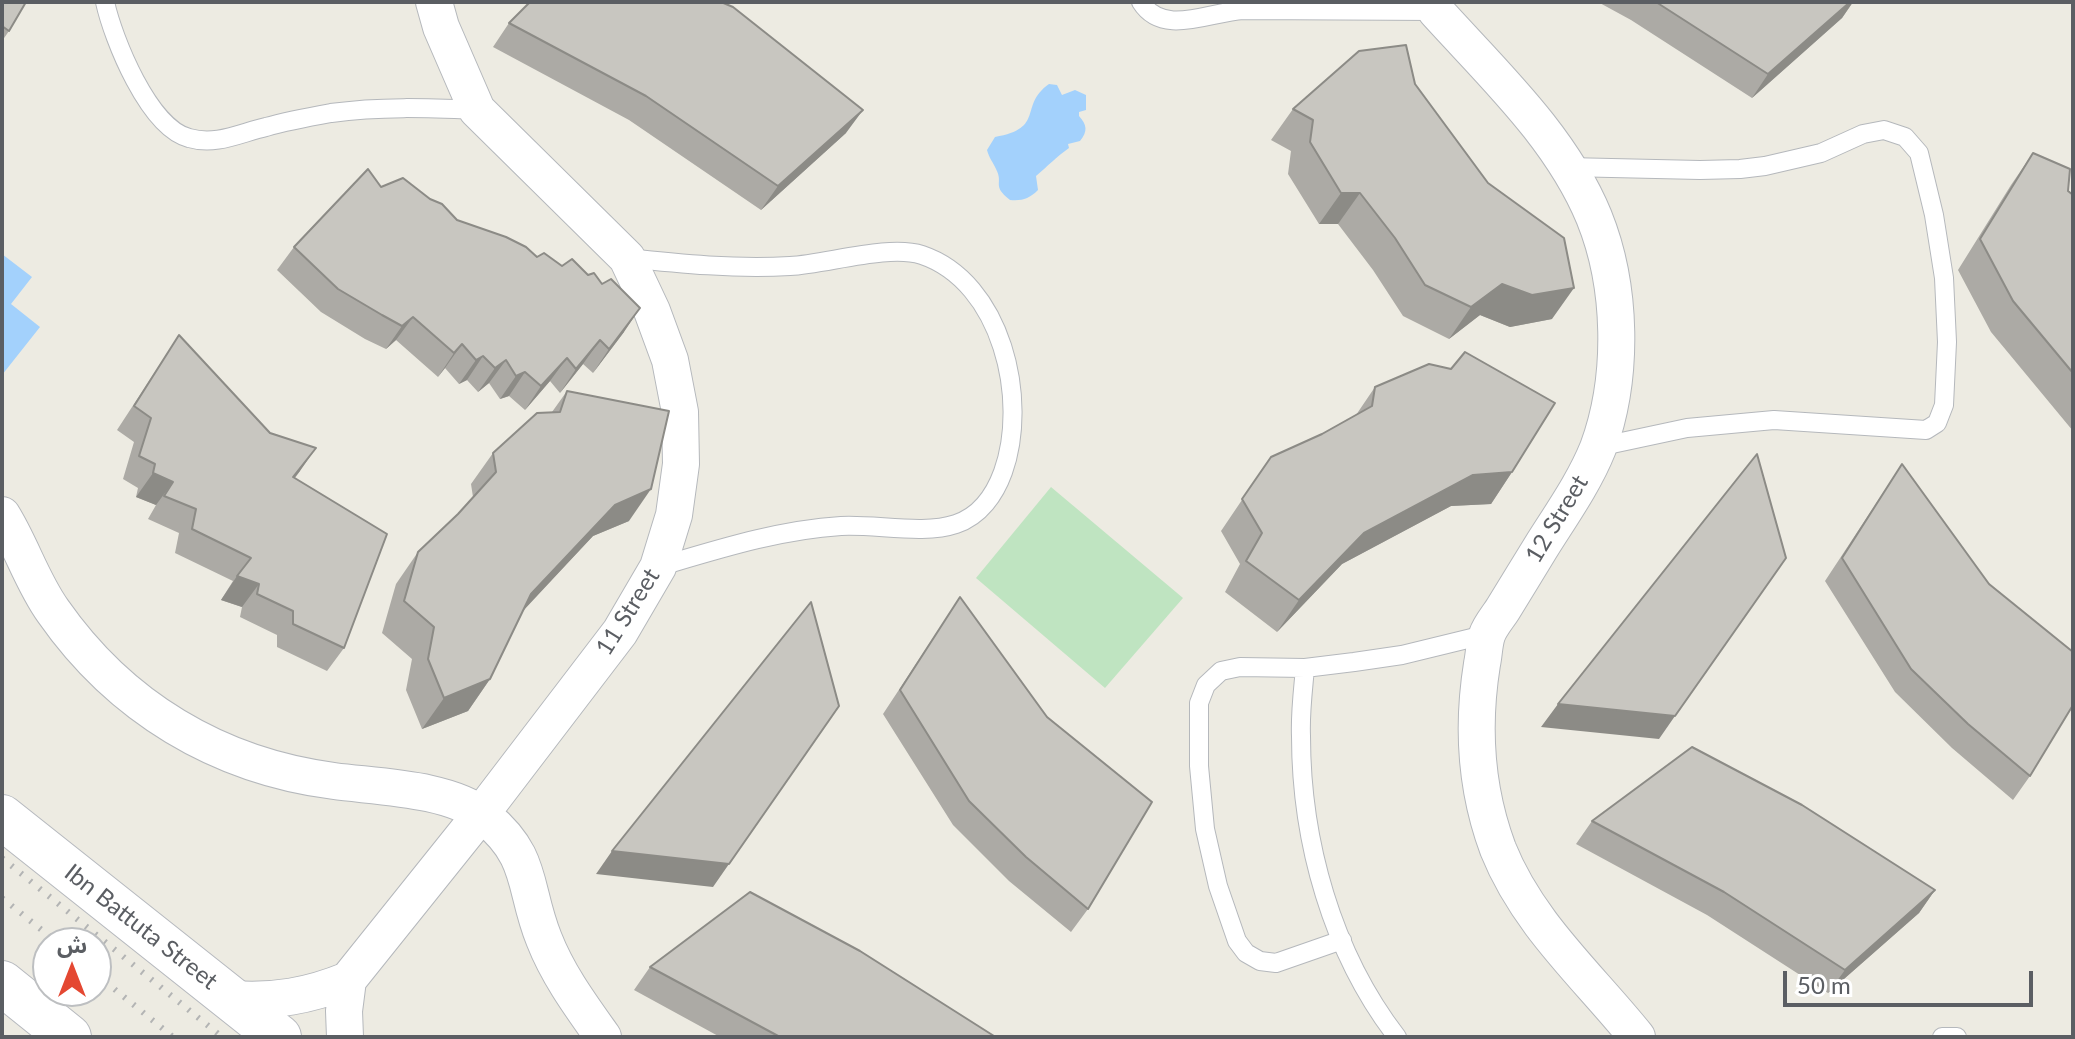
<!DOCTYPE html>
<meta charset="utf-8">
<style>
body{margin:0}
#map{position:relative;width:2075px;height:1039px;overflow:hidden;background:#edebe2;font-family:Lato,"Noto Sans Arabic",sans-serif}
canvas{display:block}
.frame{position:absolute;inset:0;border:4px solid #5b5e63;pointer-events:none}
.north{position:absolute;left:32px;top:927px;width:80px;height:80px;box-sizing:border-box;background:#fff;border:2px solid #bdbfc1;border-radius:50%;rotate:0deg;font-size:22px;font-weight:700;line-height:32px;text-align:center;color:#5b5e63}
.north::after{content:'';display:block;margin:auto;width:28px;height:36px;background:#e44832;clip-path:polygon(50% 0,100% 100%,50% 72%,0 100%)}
.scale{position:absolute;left:1783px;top:971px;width:250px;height:36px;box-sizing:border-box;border:4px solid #5b5e63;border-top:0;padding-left:10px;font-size:24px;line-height:28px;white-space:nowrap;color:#5b5e63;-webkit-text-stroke:6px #fff;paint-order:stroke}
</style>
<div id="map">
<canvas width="2075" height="1039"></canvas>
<div class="frame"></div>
<div class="north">ش</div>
<div class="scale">50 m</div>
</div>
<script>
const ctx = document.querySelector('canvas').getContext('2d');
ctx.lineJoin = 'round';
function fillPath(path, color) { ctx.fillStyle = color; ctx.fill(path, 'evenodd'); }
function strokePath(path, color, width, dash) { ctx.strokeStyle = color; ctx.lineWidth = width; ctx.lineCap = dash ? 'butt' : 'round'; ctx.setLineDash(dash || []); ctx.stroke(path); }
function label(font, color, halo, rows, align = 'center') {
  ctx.font = font + ' Lato,sans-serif'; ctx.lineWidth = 8; ctx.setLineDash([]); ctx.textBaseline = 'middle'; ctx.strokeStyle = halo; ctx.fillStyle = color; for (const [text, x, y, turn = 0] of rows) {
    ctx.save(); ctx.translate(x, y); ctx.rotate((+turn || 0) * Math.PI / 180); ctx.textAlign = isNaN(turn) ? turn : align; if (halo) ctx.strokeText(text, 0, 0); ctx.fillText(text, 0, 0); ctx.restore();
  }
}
const green = new Path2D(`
 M1051,487L1183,598L1105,688L976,578Z`);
const water = new Path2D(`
 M1049,84L1057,85L1062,95L1075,90L1086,95V110L1079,112V116C1087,125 1088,131 1080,141L1068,144L1069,148C1056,157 1048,166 1036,176L1038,190C1029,199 1022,201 1010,200C991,185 1004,184 996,169C993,162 989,158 987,150L995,137C1046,128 1018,106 1049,84Z
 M2,254L32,277L11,304L40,327L2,375Z`);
const lane = new Path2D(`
 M105,2C113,39 149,128 189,138C216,146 240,133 266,127C287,121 309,117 331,113C380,106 428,108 477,110
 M1141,2C1163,37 1209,12 1243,10L1436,11
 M1567,167L1700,170L1740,169L1765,166L1821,153L1863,134L1884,130L1905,137L1919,153L1934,215L1944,278L1947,342L1944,405L1937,423L1926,430L1774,420L1687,428L1598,447
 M627,258C682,264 735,269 790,266C827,264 889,244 922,255C1002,282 1029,400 1003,472C995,494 980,516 956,524C924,535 876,524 841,526C778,530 719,549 658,567
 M1305,668C1303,691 1300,713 1301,736C1301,841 1332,953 1397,1037
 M1342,940L1276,963L1260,961L1246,953L1237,941L1218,886L1205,829L1199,766V703L1206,685L1221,671L1240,667L1305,668L1354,662L1402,655L1488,634
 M1942,1037H1957`);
const street = new Path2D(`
 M1432,2L1436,11C1493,74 1561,137 1594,217C1622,286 1624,377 1598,448C1584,483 1561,515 1541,547C1528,568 1516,588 1503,609C1498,617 1490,626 1487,635C1484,644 1484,655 1482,664C1472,726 1476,790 1498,849C1528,924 1588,976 1637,1037
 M2,515C21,545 32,582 53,611C120,707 218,766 334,781C378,787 450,788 485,817C534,857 523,887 544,939C558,975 581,1006 603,1037
 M232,999C274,1002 309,996 348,980L481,814L620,632L658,567L674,515L681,464L680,412L670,360L652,311L627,258L477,110L441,27L434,2
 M345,1037L344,1011L348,980`);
const secondary = new Path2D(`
 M2,817L279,1037
 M2,983L69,1037`);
const rail = new Path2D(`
 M2,858L222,1037
 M2,898L58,943
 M96,974L173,1037`);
const wall = new Path2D(`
 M2,2L9,31L2,41Z
 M1598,2H1853L1842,18L1752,98L1631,20Z
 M509,23L846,133L761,210L629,120L493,47Z
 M1415,84L1552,319L1510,327L1480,315L1449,339L1403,316L1373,270L1338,224H1319L1288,174L1291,151L1271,140L1293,109Z
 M2033,153L2073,195V431L1991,332L1958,270L2011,185Z
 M381,187L457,220L624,332L593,373L583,364L560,393L550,381L525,410L509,396L500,399L489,383L478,392L467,380L459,384L445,368L438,377L396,340L386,349L365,339L321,312L277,270L294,247Z
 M179,335L300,471L295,478L344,648L327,671L277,647V635L240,617L242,607L221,600L233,581L175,553L179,533L148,519L156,505L136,497L138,488L123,479L134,442L117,430Z
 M1375,387L1512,472L1491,504L1451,506L1342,564L1277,632L1225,592L1240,564L1221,531L1271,457L1322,434L1356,415Z
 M567,391L629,521L593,536L523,610L490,679L468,711L422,729L406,690L412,659L382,633L396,584L418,552L458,514L473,497L471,484L493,453L552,412Z
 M1902,464L2030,776L2013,800L1952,748L1895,692L1825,581Z
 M960,597L1088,909L1071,932L1009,881L953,825L883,714Z
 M1592,821L1935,890L1919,913L1828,993L1707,915L1576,844Z
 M650,967L993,1037H720L634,990Z`);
const shadedWall = new Path2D(`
 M1850,2H1853L1842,18L1752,98L1768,74Z
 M863,110L846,133L761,210L778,186Z
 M1341,193H1360L1338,224H1319Z
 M1502,284L1574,288L1552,319L1510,327L1480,315L1449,339L1471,307Z
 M640,308L624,332L593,373L609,349Z
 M413,317L396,340L386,349L402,326Z
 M600,340L583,364L560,393L576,369Z
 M462,344L445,368L438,377L454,353Z
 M483,356L467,380L459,384L476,360Z
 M567,358L550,381L525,410L541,386Z
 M506,360L489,383L478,392L495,368Z
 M525,372L509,396L500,399L516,376Z
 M316,448L300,471L276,500L293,477Z
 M1512,472L1491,504L1451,506L1342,564L1277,632L1299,600L1364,533L1473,475Z
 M153,473L173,482L156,505L136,497Z
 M651,489L629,521L593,536L509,626L531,594L615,505Z
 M237,576L259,584L242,607L221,600Z
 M490,679L468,711L422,729L444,698Z
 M1558,704L1675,716L1659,739L1541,727Z
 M612,851L729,864L713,887L596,874Z
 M1935,890L1919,913L1828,993L1845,970Z`);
const building = new Path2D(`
 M2,2H26L9,31L2,26Z
 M530,2H721L733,7L863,110L778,186L646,96L509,23Z
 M1656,2H1850L1768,74Z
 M1406,45L1415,84L1488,183L1564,238L1574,288L1532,295L1502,284L1471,307L1425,285L1395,238L1360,193H1341L1310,142L1313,120L1293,109L1359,51Z
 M2033,153L2070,169L2068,191L2073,195V373L2013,301L1980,239Z
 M368,169L381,187L403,178L430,199L442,204L457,220L506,237L526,247L537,257L544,253L562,266L572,259L588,275L594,273L602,284L611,279L640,308L609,349L600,340L576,369L567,358L541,386L525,372L516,376L506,360L495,368L483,356L476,360L462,344L454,353L413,317L402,326L382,315L338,289L294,247Z
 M179,335L270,433L316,448L293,477L387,534L344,648L293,624V611L257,594L259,584L237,576L251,558L192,529L196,509L164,496L173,482L153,473L155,464L139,456L151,418L134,406Z
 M1465,352L1555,403L1512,472L1473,475L1364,533L1299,600L1246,561L1262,533L1242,499L1271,457L1322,434L1372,406L1375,387L1429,364L1451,369Z
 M567,391L669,411L651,489L615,505L531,594L490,679L444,698L428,659L434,627L404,601L418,552L458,514L496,472L493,453L537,413L560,412Z
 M1757,454L1786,558L1675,716L1558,704Z
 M1902,464L1989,584L2073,652V705L2030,776L1968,724L1911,669L1842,558Z
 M960,597L1047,717L1152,802L1088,909L1026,857L969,801L900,690Z
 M811,602L839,706L729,864L612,851Z
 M1692,747L1802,805L1935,890L1845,970L1724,892L1592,821Z
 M750,892L860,951L994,1036L992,1037H780L650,967Z`);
const streetNames = [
 ["12 Street",1557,519,-59],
 ["11 Street",628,612,-58],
 ["Ibn Battuta Street",141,927,38]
];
fillPath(green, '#bfe4c1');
fillPath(water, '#a3d1fc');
strokePath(lane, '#b5b8bc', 20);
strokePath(street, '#b5b8bc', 38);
strokePath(secondary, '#b6b9be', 46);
strokePath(lane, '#fff', 18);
strokePath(street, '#fff', 36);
strokePath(secondary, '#fff', 44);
strokePath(rail, '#b3b4b4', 6, [2, 10]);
fillPath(wall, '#acaaa5');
fillPath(shadedWall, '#8c8b86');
fillPath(building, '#c8c6c0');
strokePath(building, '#8c8b86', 2);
label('24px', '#5b5e63', '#fff', streetNames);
</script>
